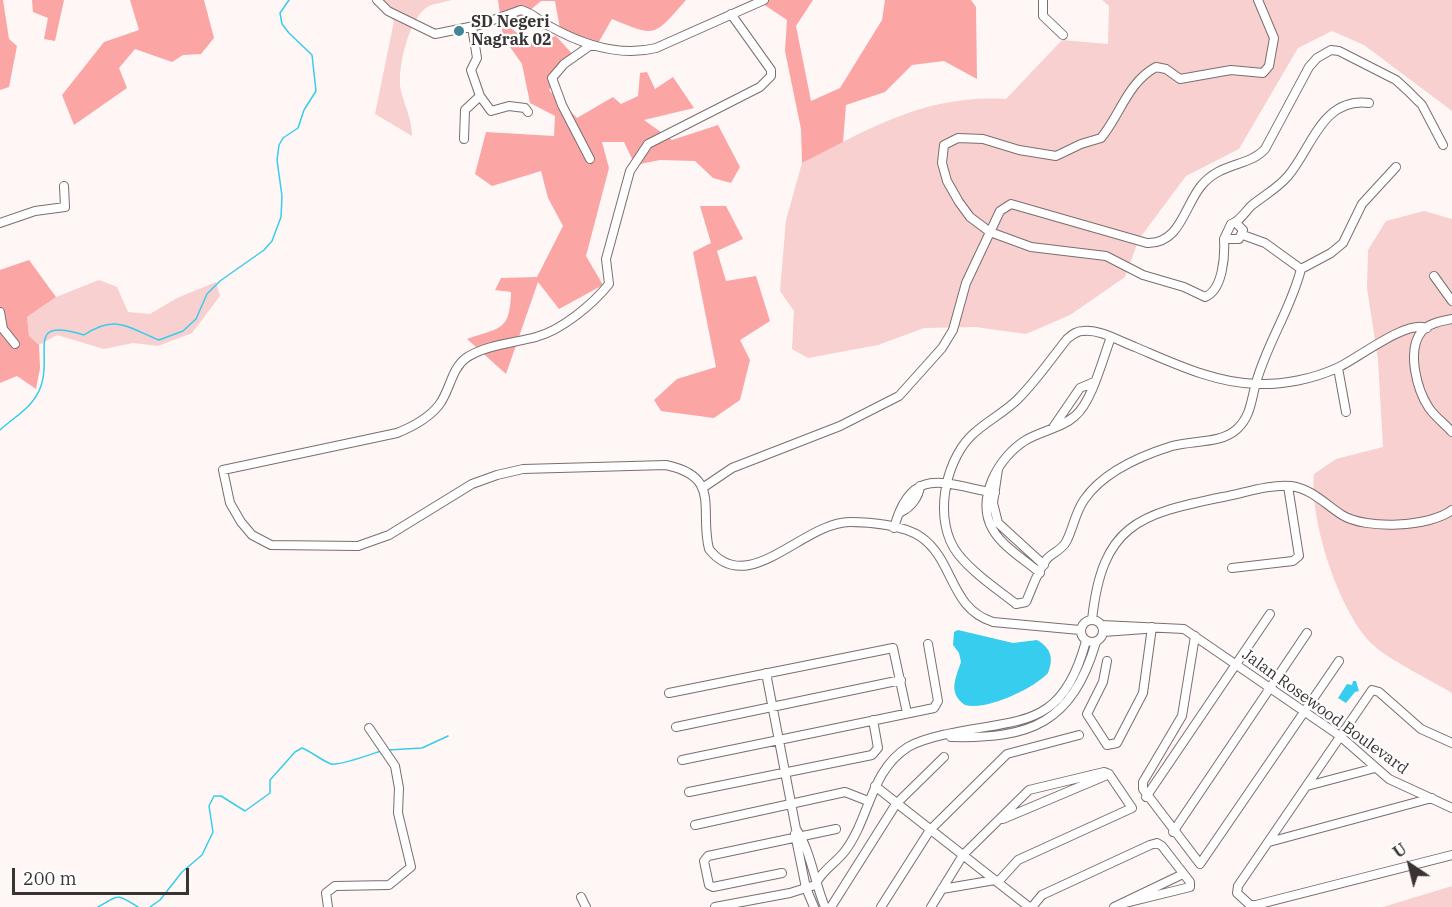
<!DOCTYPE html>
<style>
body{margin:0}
#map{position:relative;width:1452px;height:907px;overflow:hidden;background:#fff6f6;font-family:"IBM Plex Serif",serif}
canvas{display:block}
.north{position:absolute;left:1380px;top:835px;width:60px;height:60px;-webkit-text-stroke:4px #fff;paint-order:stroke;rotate:325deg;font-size:16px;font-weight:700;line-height:24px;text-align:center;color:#393433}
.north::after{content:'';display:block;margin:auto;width:21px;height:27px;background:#393433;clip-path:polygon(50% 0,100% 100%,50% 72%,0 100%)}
.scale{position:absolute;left:12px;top:868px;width:177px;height:27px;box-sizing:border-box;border:3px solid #393433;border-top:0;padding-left:8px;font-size:18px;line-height:21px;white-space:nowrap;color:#393433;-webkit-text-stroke:4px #fff;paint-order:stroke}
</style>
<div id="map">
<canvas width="1452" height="907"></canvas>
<div class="north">U</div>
<div class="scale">200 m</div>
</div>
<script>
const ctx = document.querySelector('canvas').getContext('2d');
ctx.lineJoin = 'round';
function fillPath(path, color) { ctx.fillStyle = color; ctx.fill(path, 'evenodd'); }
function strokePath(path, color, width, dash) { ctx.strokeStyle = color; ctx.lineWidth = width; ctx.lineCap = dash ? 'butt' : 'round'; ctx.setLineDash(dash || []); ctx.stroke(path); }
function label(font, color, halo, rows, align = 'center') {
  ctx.font = font + ' "IBM Plex Serif",serif'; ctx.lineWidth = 4.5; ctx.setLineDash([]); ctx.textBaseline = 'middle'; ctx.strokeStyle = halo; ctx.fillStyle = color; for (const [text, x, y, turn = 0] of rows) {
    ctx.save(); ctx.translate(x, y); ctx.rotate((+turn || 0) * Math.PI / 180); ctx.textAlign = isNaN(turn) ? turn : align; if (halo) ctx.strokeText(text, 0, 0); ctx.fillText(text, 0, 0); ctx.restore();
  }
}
const green = new Path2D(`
 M376,0H452C445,2 436,3 429,6C409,16 396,71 401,91C405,107 412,119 412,136L375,114L394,21Z
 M1102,0H1452V111L1364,45L1332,31L1298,48L1239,149L1186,176L1139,239L1125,277L1070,315L1026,334L975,327L924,328L878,345L808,358L792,349L794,311L780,291L786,220L802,163C870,128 927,94 1006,99L1062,40L1108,44L1109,6Z
 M1424,211L1452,219V693C1431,680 1389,660 1373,645C1339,613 1309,519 1314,474L1336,459L1383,447L1378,360L1367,288L1368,250L1386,221Z
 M99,280L117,287L128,312L150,314L177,298L216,282L220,296L192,333L158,346L133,343L104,349L57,335L39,345L29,336L27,317L56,297Z
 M1452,886V907H1383Z`);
const forest = new Path2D(`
 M0,0H3L9,39L17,46L9,87L0,90Z
 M32,0H64L55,41L44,39L48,18L33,12Z
 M130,0H204L214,38L201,54L183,55L172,62L135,49L119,68L127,88L74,125L62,95L104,42L139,30Z
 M498,0H686C654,36 657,38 612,19L597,45L560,29L555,1H541L510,27L529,43L556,36L575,57L549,90L577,118L613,97L621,104L638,96L640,73L647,72L655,89L673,77L694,108L644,120L672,140L718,125L740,167L731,183L713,178L695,161L660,160L635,165L624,142H602L609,168L586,256L603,285L559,309L538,282L506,374L467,339C500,327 510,332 511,292L495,290L501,278L537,277L563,226L548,198L541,171L492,186L475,174L486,132L554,136L555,116L530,103L522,64L503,37Z
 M757,0H813L796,26L811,101L840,88L882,20L885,0H971L976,7L977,79L944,61L912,65L885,92L846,105L843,142L802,163L801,129L785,51L787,20Z
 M700,206H726L743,239L717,251L726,281L756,276L770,321L740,340L750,360L740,400L714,418L661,411L654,400L677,379L716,367L693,252L711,243Z
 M29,260L56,297L27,317L29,336L39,345L40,368L36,389L17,376L0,383V270Z`);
const water = new Path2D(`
 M958,630L1013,643L1037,640C1051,648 1054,658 1048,673C1033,689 986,711 965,705C948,693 955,680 961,662L959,653L953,645L954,632Z
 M1353,681H1356L1359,691L1355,692L1346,703L1338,698L1347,684L1352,685Z`);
const stream = new Path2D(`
 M0,430C15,416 34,407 41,386C53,353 24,316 84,335C115,314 127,327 159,340L183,331L196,319L207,294L220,281L264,250L272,241L281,217L282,196L277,160L279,145L283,138L298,128L304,110L316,91L312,55L289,33L282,24L280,13L289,0
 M388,750L422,748L448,736
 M98,907C119,895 116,893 138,907
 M150,907L160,900L182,872L202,855L213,832L209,806L214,796H221L245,811L270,793V780L295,752L302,748C312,752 321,760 331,764C339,766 369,755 381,751`);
const minor = new Path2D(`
 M377,0L388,11L435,34L479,25L521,10C533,13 539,21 549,26C581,44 620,57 656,48L764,0
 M1043,0V16L1063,35
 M731,14L771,70V76L760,87L648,144L630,171L606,259L609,284C593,304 562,330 536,337C514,343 485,345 466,358C451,369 450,391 439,405C428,419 412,427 397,433L223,470L230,503L241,522L252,535L271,545L358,546L389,535L472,484L497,475L523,469L666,465C722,477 699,509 709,549C748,599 803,522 850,522C870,522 904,525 921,537C955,561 949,608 993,622L1080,630
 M480,96L491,111L509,106L525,108L528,112
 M464,139L465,110L480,96L471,70L477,58L472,27
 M590,159L562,105L552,78L564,64L591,45
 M1396,167L1362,204L1343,243L1331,253L1301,269C1291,309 1267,343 1256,383C1251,400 1251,416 1237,429C1221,444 1193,440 1172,446C1140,456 1103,472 1084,500C1075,513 1073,529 1066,542C1061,551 1051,553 1046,560C1037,572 1032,589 1026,602L1016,604C997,589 973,573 958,554C933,522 944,463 971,436C985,422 1004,413 1018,399C1036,381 1051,359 1067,339C1072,335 1076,331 1083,331C1100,329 1119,341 1135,347C1173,363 1214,383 1257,384C1283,385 1313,379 1337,368C1357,359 1407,319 1427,328
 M0,223L35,211L65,207L64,186
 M1236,223L1243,230L1239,239H1224L1231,224C1239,222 1245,212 1251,206C1263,196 1278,188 1288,176C1312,148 1322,97 1369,103
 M1243,235L1265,243L1301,269
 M1224,239C1225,256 1223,290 1205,297L1184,287L1143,275L1106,256L1031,247L990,232L970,217L959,202L947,181L942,163L944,145L958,138L983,139L1019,150L1056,156L1081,144L1101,138C1120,115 1128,82 1156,67L1166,69L1180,79L1231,70L1263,73L1269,66L1274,38L1258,0
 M1434,276L1452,301
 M0,312L3,329L15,344
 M1452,319C1442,321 1429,323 1422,331C1406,350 1417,390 1429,408C1436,418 1445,424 1452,432
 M1338,368L1346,412
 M1054,426L1080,388L1094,382
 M998,469L993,503L998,523L1044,565
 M704,487L732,468L840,426L899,396L942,348L953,330L966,283L1000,211L1011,204L1147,243C1180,244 1184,207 1201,186C1220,162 1249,167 1265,149L1309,67L1317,58L1331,50L1339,51L1396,80L1408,91L1422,105L1443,145
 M901,512C911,507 919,497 920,486
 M894,528C911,464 944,484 995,493
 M1232,568L1293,561L1299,556L1288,486
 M1040,573C1025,560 1003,547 993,530C975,499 998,457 1026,440C1041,431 1062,428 1075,416C1092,402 1103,358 1111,337
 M1081 631a11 11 0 1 1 22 0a11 11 0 1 1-22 0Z
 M1092,620C1102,525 1138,514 1223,497C1244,493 1270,484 1291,486C1312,489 1325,504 1342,515C1366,530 1430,527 1452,510
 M1102,625L1184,629L1340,736L1389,779L1452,808
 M1103,632L1145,629
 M1195,636L1182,716L1143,782V789L1200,864L1339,661
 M1107,661L1103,682L1087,714L1107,745L1117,743L1143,693L1152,627
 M766,673L796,829C810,848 815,884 825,907
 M669,693L893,648L907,713
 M676,727L901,680
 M951,737C1031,739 1072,723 1096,642
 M1452,743L1421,729L1379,692L1372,690L1238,886L1237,893L1250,905H1256L1452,855
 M682,760L934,708L938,701L928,644
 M875,786L1029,907
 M1307,786L1375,768
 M689,792L872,755L878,748L873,720
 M1146,797L1270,614
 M1003,819L1105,776
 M695,825L845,792L868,801
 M1173,832L1307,633
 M795,834L806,888L814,907
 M1269,842L1432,798
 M782,873L713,887L709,885L704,861L708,856L836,829
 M998,882L1018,860L1132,808L1109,774
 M942,889L995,880
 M581,897L586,907
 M328,907L326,893L335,886L389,885L411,867L398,813L399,788L395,766L369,728
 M715,907L790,893L815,885C822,870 835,864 845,851C870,818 870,771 908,747C920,740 934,737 947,734C1021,718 1062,730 1086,641
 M831,907L896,804L944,757
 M881,907L930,830L1007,754L1079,735
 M931,907L963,855L1029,790L1104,772L1109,774
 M1032,907L1042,895L1150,845L1157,843L1162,846L1190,882V887L1121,904V907
 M1114,907L1183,874`);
const markers = [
 [459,31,6,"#428596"]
];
const poiNames = [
 ["SD Negeri",471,22],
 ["Nagrak 02",471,40]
];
const streetNames = [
 ["Jalan Rosewood Boulevard",1325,712,36]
];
fillPath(green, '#f7d0cf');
fillPath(forest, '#fba5a5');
fillPath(water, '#37cdee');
strokePath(stream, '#37cdee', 1.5);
strokePath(minor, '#7a6e6e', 10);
strokePath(minor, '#fff', 8);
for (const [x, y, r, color] of markers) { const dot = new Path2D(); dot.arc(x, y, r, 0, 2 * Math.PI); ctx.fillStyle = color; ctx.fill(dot); strokePath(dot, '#fff', 2); }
label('bold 16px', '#393433', '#fff', poiNames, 'left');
label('16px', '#393433', '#fff', streetNames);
</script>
